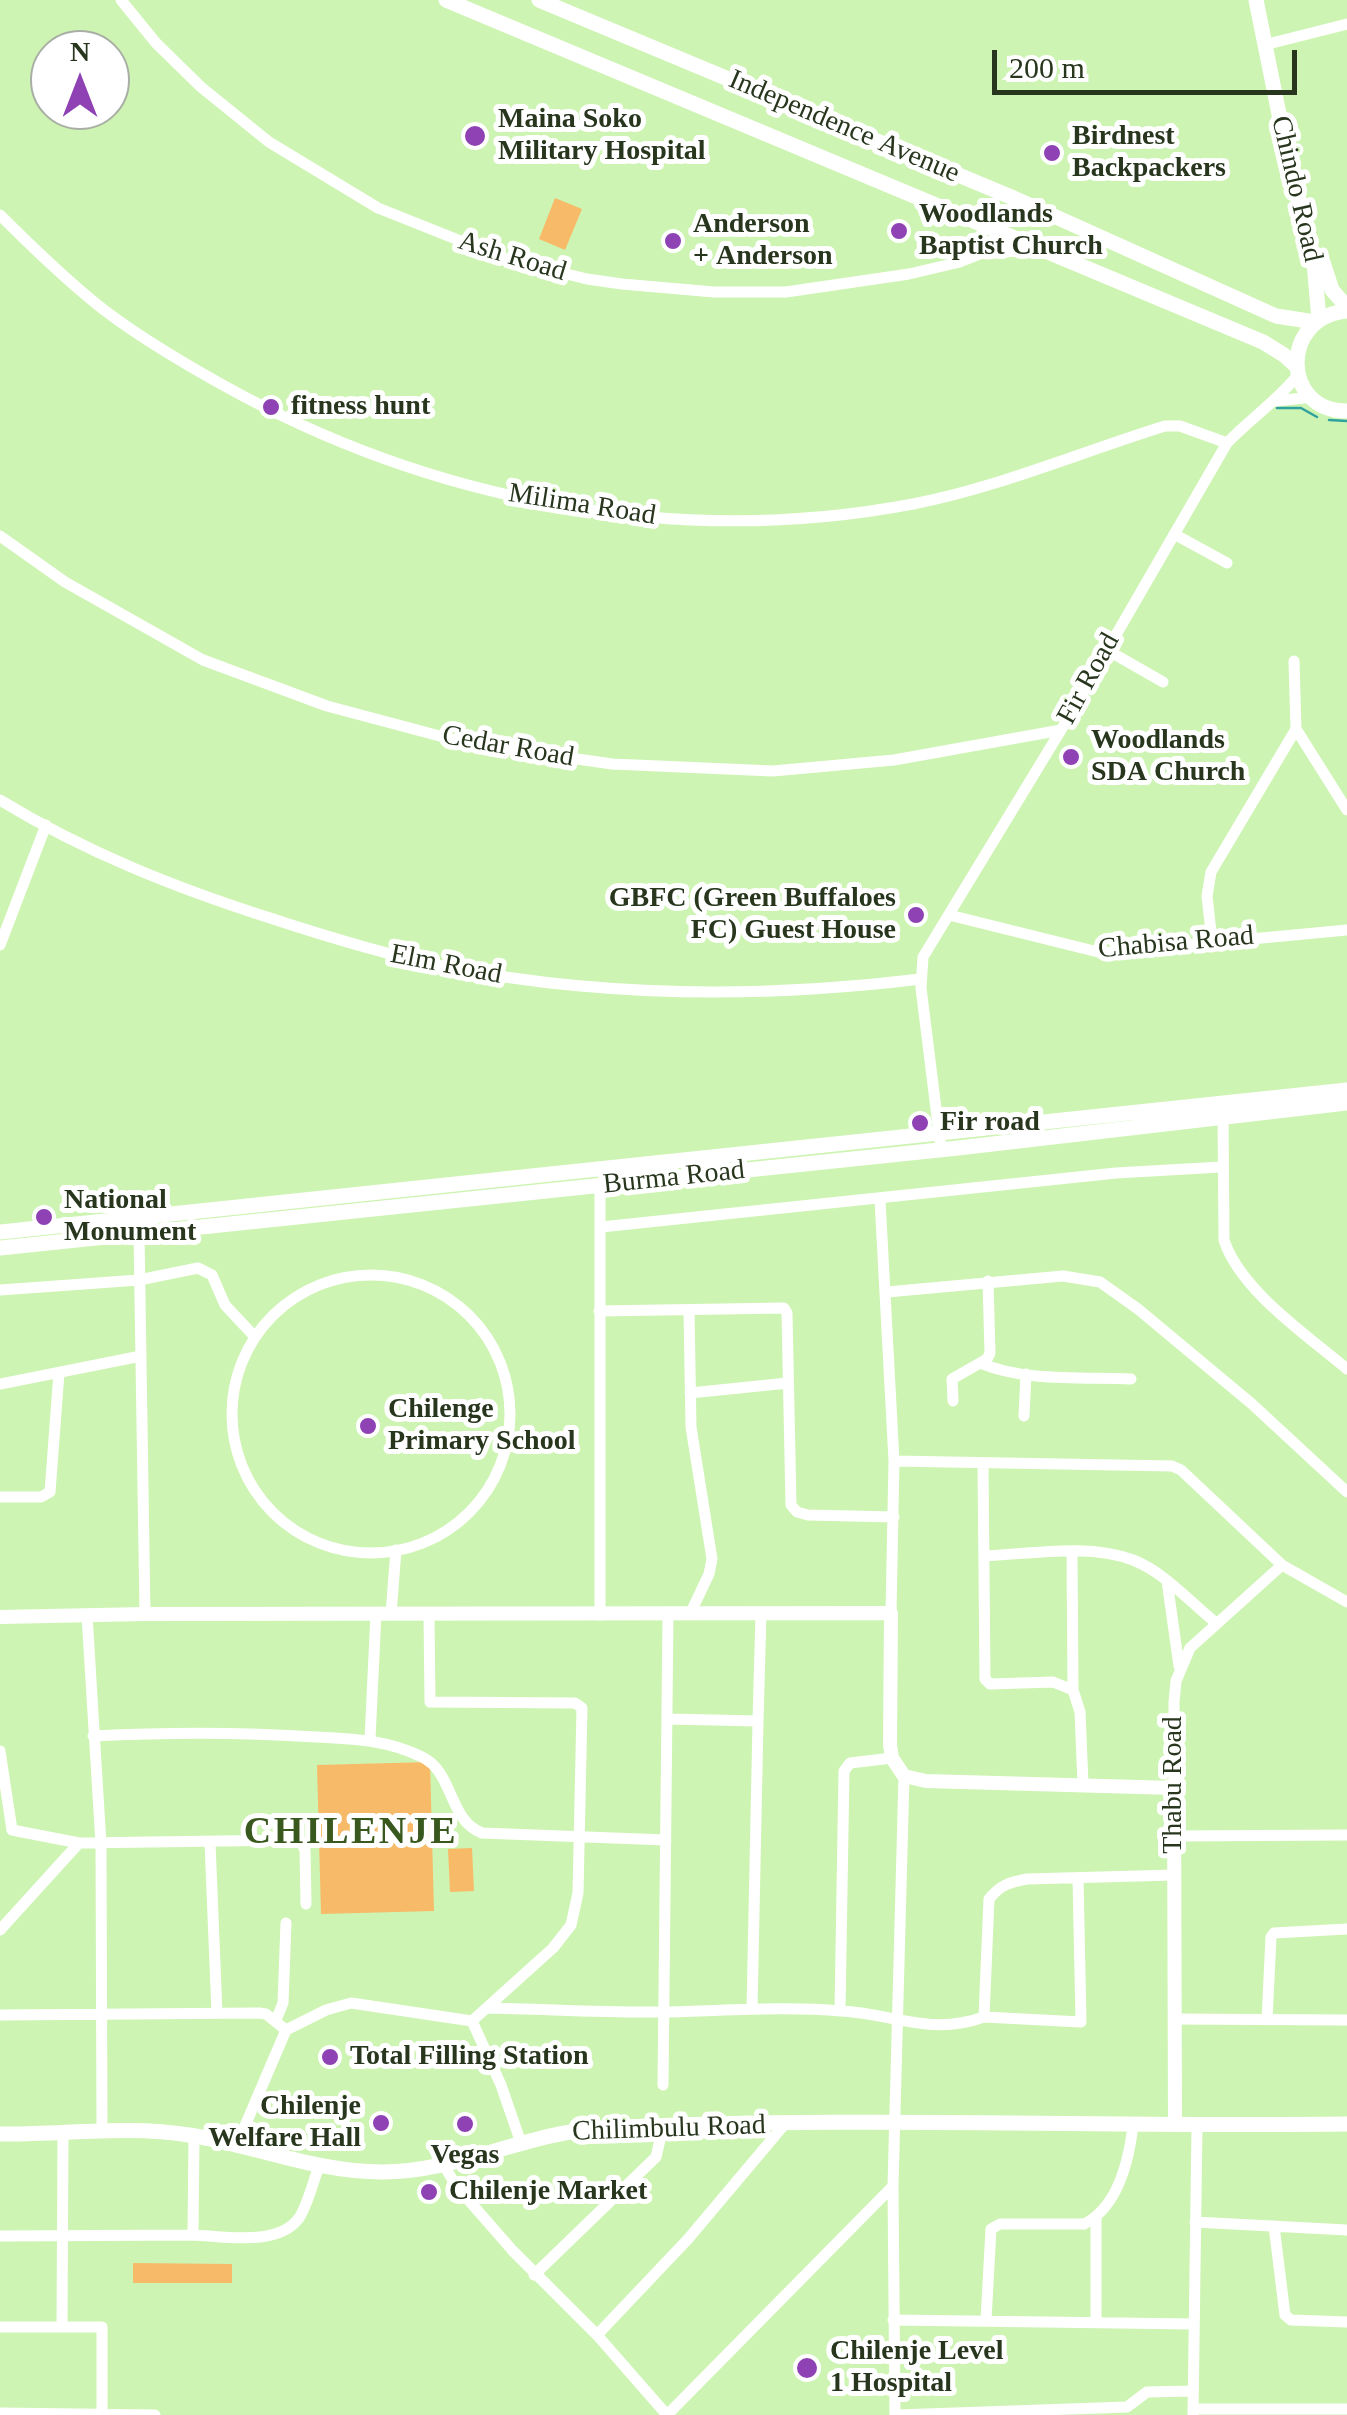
<!DOCTYPE html>
<style>
body{margin:0}
#map{position:relative;width:1347px;height:2415px;overflow:hidden;background:#cef4b3;font-family:Georgia,serif}
canvas{display:block}
.north{position:absolute;left:30px;top:30px;width:100px;height:100px;box-sizing:border-box;background:#fff;border:2px solid #a9afa5;border-radius:50%;rotate:0deg;font-size:28px;font-weight:700;line-height:40px;text-align:center;color:#27361d}
.north::after{content:'';display:block;margin:auto;width:35px;height:45px;background:#8e42b3;clip-path:polygon(50% 0,100% 100%,50% 72%,0 100%)}
.scale{position:absolute;left:992px;top:50px;width:305px;height:45px;box-sizing:border-box;border:5px solid #27361d;border-top:0;padding-left:12px;font-size:30px;line-height:35px;white-space:nowrap;color:#27361d;-webkit-text-stroke:8px #fff;paint-order:stroke}
</style>
<div id="map">
<canvas width="1347" height="2415"></canvas>
<div class="north">N</div>
<div class="scale">200 m</div>
</div>
<script>
const ctx = document.querySelector('canvas').getContext('2d');
ctx.lineJoin = 'round';
function fillPath(path, color) { ctx.fillStyle = color; ctx.fill(path, 'evenodd'); }
function strokePath(path, color, width, dash) { ctx.strokeStyle = color; ctx.lineWidth = width; ctx.lineCap = dash ? 'butt' : 'round'; ctx.setLineDash(dash || []); ctx.stroke(path); }
function label(font, color, halo, rows, align = 'center') {
  ctx.font = font + ' Georgia,serif'; ctx.lineWidth = 10; ctx.setLineDash([]); ctx.textBaseline = 'middle'; ctx.strokeStyle = halo; ctx.fillStyle = color; for (const [text, x, y, turn = 0] of rows) {
    ctx.save(); ctx.translate(x, y); ctx.rotate((+turn || 0) * Math.PI / 180); ctx.textAlign = isNaN(turn) ? turn : align; if (halo) ctx.strokeText(text, 0, 0); ctx.fillText(text, 0, 0); ctx.restore();
  }
}
const green = new Path2D(`
 M555,198L582,209L565,250L539,239Z
 M430,1762L434,1911L321,1914L317,1765Z
 M472,1848L474,1891L450,1892L448,1849Z
 M133,2263L232,2264V2283H133Z`);
const stream = new Path2D(`
 M1277,408H1301L1317,417
 M1329,420L1347,421`);
const minor = new Path2D(`
 M121,0L156,43L201,87L269,142L378,208L506,259L587,279L622,284L714,292H786L909,274L960,262L992,249L1016,199
 M1264,45L1347,24
 M0,215C30,245 61,275 94,302C132,333 178,360 221,384C430,501 676,549 913,504C1000,487 1081,452 1165,426H1180L1227,443
 M987,254L1033,249
 M1276,401L1312,397
 M1174,534L1227,563
 M0,536L65,582L203,660L327,706L466,743L612,764L773,771L894,760L1061,730
 M1107,650L1163,682
 M1296,729L1347,810
 M0,800C85,852 176,888 270,918C328,937 386,955 446,967C601,997 765,998 921,979
 M949,915L1102,953L1347,930
 M1212,941L1207,896L1211,872L1296,729L1294,661
 M0,945L46,825
 M1223,1112L1224,1240C1240,1290 1307,1335 1347,1369
 M940,1141L921,988L923,957L1061,730L1227,443C1250,419 1277,401 1298,375
 M600,1186V1615
 M880,1200L894,1461L891,1613
 M601,1227L1116,1173L1221,1167
 M139,1234L145,1614
 M232 1414a139 139 0 1 1 278 0a139 139 0 1 1-278 0Z
 M0,1290L139,1280L198,1268L212,1275L225,1305L255,1337
 M887,1292L1063,1276L1100,1282L1138,1309L1252,1404L1347,1492
 M689,1310L691,1427L712,1559L709,1574L690,1614
 M599,1311L784,1308L787,1313L791,1505L797,1512L808,1515L894,1517
 M980,1363C1025,1382 1083,1377 1131,1379
 M0,1384L141,1356
 M690,1393L788,1383
 M953,1401L952,1379L987,1359L990,1353L988,1281
 M1024,1416L1026,1374
 M894,1461L1172,1466L1181,1470L1282,1565
 M983,1464L985,1679L990,1684L1053,1682L1073,1690L1080,1712L1083,1784
 M0,1497H41L50,1492L59,1373
 M1072,1552L1073,1690
 M984,1556C1031,1554 1088,1543 1133,1560C1164,1572 1189,1601 1215,1622
 M1167,1581L1179,1666
 M391,1614L396,1550
 M87,1615L101,1844L102,2132
 M668,1719L758,1721L761,1613
 M93,1736C169,1732 242,1732 317,1737C355,1739 388,1740 422,1757C454,1772 448,1820 482,1833L666,1840
 M370,1739L376,1613
 M0,1751L12,1830L79,1843
 M1174,1788V1702L1176,1681L1190,1648L1282,1565L1347,1602
 M1174,1836L1347,1835
 M210,1843L217,2013
 M0,1930L79,1843L294,1840L301,1842L305,1850L306,1904
 M487,2008C546,2009 605,2013 664,2012C723,2011 782,2006 841,2011C896,2014 930,2036 984,2017L989,1899C1000,1885 1010,1882 1027,1879L1174,1875
 M752,2009L758,1721
 M840,2010L844,1771L850,1763L892,1758
 M0,2015L259,2013L266,2014L286,2030
 M984,2017L1081,2022L1078,1878
 M1174,2019L1347,2020
 M276,2020L283,2003L286,1923
 M1267,2020L1271,1937L1274,1933L1347,1929
 M472,2021L501,2085L521,2143
 M663,2085L668,1614
 M236,2147L286,2030L326,2010L351,2003L472,2021L553,1948L571,1925L578,1893L582,1708L575,1703L430,1702L429,1614
 M443,2164L457,2187L513,2251L597,2335L667,2415
 M1096,2218V2321
 M1195,2222L1347,2230
 M1274,2226L1285,2315L1291,2320L1347,2322
 M193,2235C224,2236 278,2247 299,2218C308,2204 313,2182 319,2166
 M0,2236L193,2235L194,2135
 M534,2275L656,2157L663,2127
 M893,2320L1194,2324
 M986,2320L991,2229L1000,2224H1084C1118,2207 1129,2160 1133,2125
 M0,2327H102V2415
 M62,2327L63,2135
 M597,2335L688,2239L784,2125
 M1193,2409H1347
 M0,2413L155,2415
 M667,2415L893,2186
 M895,2415L893,2186L904,1776
 M897,2415L1127,2407L1147,2392L1193,2391
 M1193,2415L1197,2126`);
const tertiary = new Path2D(`
 M0,1617L145,1614L891,1613L890,1745L892,1758L904,1776L926,1781L1174,1788L1175,2124`);
const secondary = new Path2D(`
 M446,0L1263,342L1284,355L1296,366
 M539,0L1016,199L1276,316L1315,322
 M1256,0L1283,134L1314,262L1319,320
 M1322,259L1332,290L1347,307
 M1347,311C1279,317 1282,412 1347,411
 M0,1232L1347,1090
 M0,1248L958,1148L1347,1103
 M0,2134C62,2135 128,2125 189,2135C254,2145 315,2172 382,2172C458,2172 528,2132 604,2128C851,2116 1100,2127 1347,2124`);
const markers = [
 [475,136,12,"#8e42b3"],
 [1052,153,10,"#8e42b3"],
 [899,231,10,"#8e42b3"],
 [673,241,10,"#8e42b3"],
 [271,407,10,"#8e42b3"],
 [1071,757,10,"#8e42b3"],
 [916,915,10,"#8e42b3"],
 [920,1123,10,"#8e42b3"],
 [44,1217,10,"#8e42b3"],
 [368,1426,10,"#8e42b3"],
 [330,2057,10,"#8e42b3"],
 [381,2123,10,"#8e42b3"],
 [465,2124,10,"#8e42b3"],
 [429,2192,10,"#8e42b3"],
 [807,2368,12,"#8e42b3"]
];
const poiNames = [
 ["Maina Soko",498,120],
 ["Military Hospital",498,152],
 ["Birdnest",1072,137],
 ["Backpackers",1072,169],
 ["Woodlands",919,215],
 ["Baptist Church",919,247],
 ["Anderson",693,225],
 ["+ Anderson",693,257],
 ["fitness hunt",291,407],
 ["Woodlands",1091,741],
 ["SDA Church",1091,773],
 ["GBFC (Green Buffaloes",896,899,"right"],
 ["FC) Guest House",896,931,"right"],
 ["Fir road",940,1123],
 ["National",64,1201],
 ["Monument",64,1233],
 ["Chilenge",388,1410],
 ["Primary School",388,1442],
 ["Total Filling Station",350,2057],
 ["Chilenje",361,2107,"right"],
 ["Welfare Hall",361,2139,"right"],
 ["Vegas",465,2156,"center"],
 ["Chilenje Market",449,2192],
 ["Chilenje Level",830,2352],
 ["1 Hospital",830,2384]
];
const streetNames = [
 ["Independence Avenue",844,127,23],
 ["Chindo Road",1296,189,77],
 ["Ash Road",512,257,17],
 ["Milima Road",582,505,9],
 ["Fir Road",1089,679,-61],
 ["Cedar Road",508,747,10],
 ["Chabisa Road",1176,943,-5],
 ["Elm Road",446,965,11],
 ["Burma Road",674,1178,-6],
 ["Thabu Road",1174,1785,-90],
 ["Chilimbulu Road",669,2129,-2]
];
const districtNames = [
 ["CHILENJE",351,1833]
];
fillPath(green, '#f7ba69');
strokePath(stream, '#2fa19e', 2.5);
strokePath(minor, '#fff', 11);
strokePath(tertiary, '#fff', 14);
strokePath(secondary, '#fff', 15);
for (const [x, y, r, color] of markers) { const dot = new Path2D(); dot.arc(x, y, r, 0, 2 * Math.PI); ctx.fillStyle = color; ctx.fill(dot); strokePath(dot, '#fff', 4); }
label('bold 28px', '#27361d', '#fff', poiNames, 'left');
label('28px', '#27361d', '#fff', streetNames);
ctx.letterSpacing = '2.5px';
label('bold 38px', '#39581d', '#fff', districtNames);
ctx.letterSpacing = '0px';
</script>
